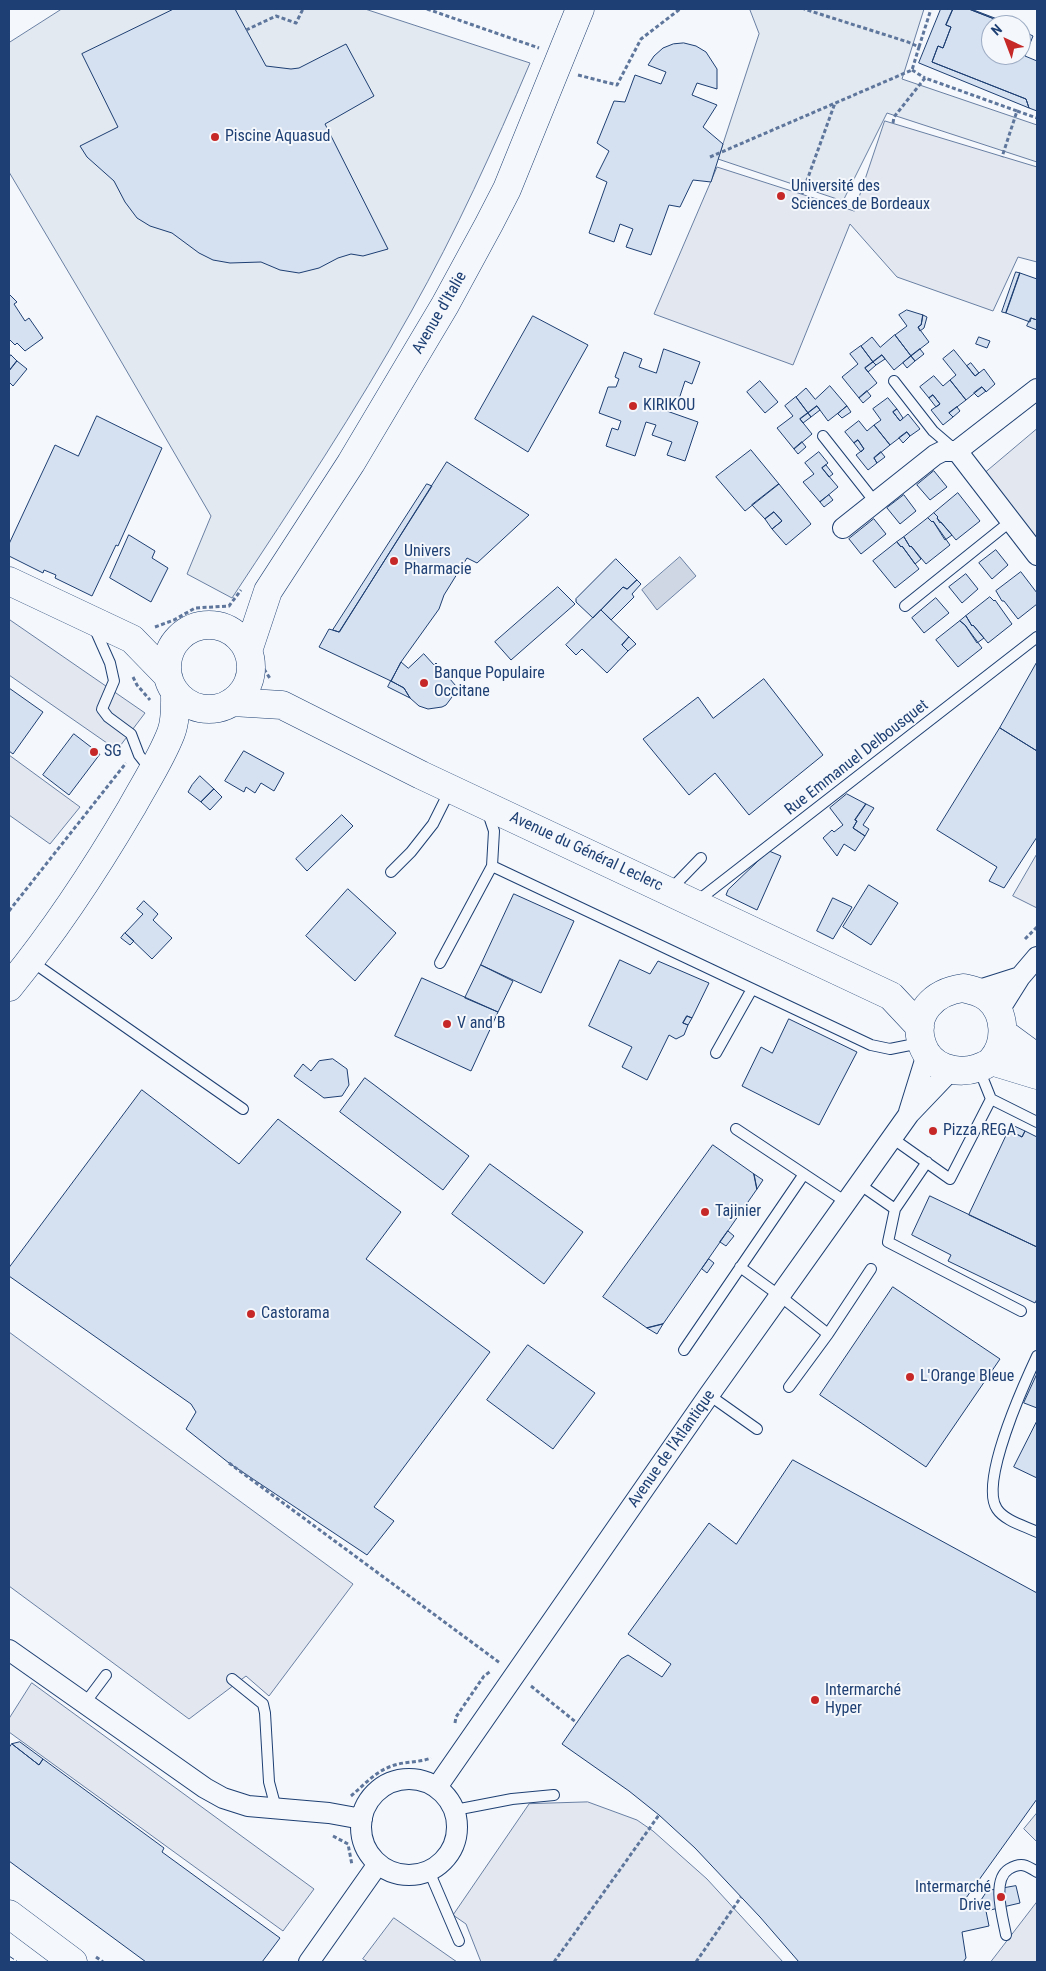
<!DOCTYPE html>
<meta charset="utf-8">
<style>
body{margin:0}
#map{position:relative;width:1046px;height:1971px;overflow:hidden;background:#f4f7fb;font-family:"Roboto Condensed",sans-serif}
canvas{display:block}
.frame{position:absolute;inset:0;border:10px solid #1d3f73;pointer-events:none}
.north{position:absolute;left:981px;top:15px;width:50px;height:50px;box-sizing:border-box;background:#f4f7fb;border:1px solid #9eadc5;border-radius:50%;rotate:317deg;font-size:14px;font-weight:700;line-height:20px;text-align:center;color:#1d3f73}
.north::after{content:'';display:block;margin:auto;width:18px;height:22px;background:#c62828;clip-path:polygon(50% 0,100% 100%,50% 72%,0 100%)}
</style>
<div id="map">
<canvas width="1046" height="1971"></canvas>
<div class="frame"></div>
<div class="north">N</div>
</div>
<script>
const ctx = document.querySelector('canvas').getContext('2d');
ctx.lineJoin = 'round';
function fillPath(path, color) { ctx.fillStyle = color; ctx.fill(path, 'evenodd'); }
function strokePath(path, color, width, dash) { ctx.strokeStyle = color; ctx.lineWidth = width; ctx.lineCap = dash ? 'butt' : 'round'; ctx.setLineDash(dash || []); ctx.stroke(path); }
function label(font, color, halo, rows, align = 'center') {
  ctx.font = font + ' "Roboto Condensed",sans-serif'; ctx.lineWidth = 4; ctx.setLineDash([]); ctx.textBaseline = 'middle'; ctx.strokeStyle = halo; ctx.fillStyle = color; for (const [text, x, y, turn = 0] of rows) {
    ctx.save(); ctx.translate(x, y); ctx.rotate((+turn || 0) * Math.PI / 180); ctx.textAlign = isNaN(turn) ? turn : align; if (halo) ctx.strokeText(text, 0, 0); ctx.fillText(text, 0, 0); ctx.restore();
  }
}
const green = new Path2D(`
 M62,9H365L530,63C494,148 456,232 411,312C356,411 294,504 232,598L187,574L211,516L104,332L9,172V43Z
 M750,9H924L902,79L1037,125V162L887,113L843,201L718,159L759,34Z`);
const parking = new Path2D(`
 M885,121L1037,167V262L1018,257L993,311L897,277L850,224L793,365L654,314L717,167L854,211Z
 M1037,429V538L985,473Z
 M10,620L145,713L117,750L9,675V622Z
 M9,755L80,807L50,844L9,815Z
 M1037,854V908L1013,896Z
 M9,1332L353,1584L269,1696L246,1676L189,1719L9,1586Z
 M32,1683L314,1889L283,1931L9,1732V1719Z
 M588,1802L637,1820L653,1831L707,1879L783,1962H481L466,1924L453,1915L529,1804Z
 M1037,1813V1842L1024,1829Z
 M1037,1902V1962H991Z
 M394,1918L457,1962H368L363,1959Z`);
const water = new Path2D(`
 M680,557L696,576L657,610L642,590Z`);
const building = new Path2D(`
 M174,9H235L266,66L291,69L299,68L346,44L374,96L325,124L388,249L363,256L351,254L338,258L319,268L299,273L280,270L261,262L230,263L213,260L199,253L172,233L150,226L137,218L125,202L114,181L87,157L80,146L118,127L82,54Z
 M941,9H953L946,25L951,27L943,48L938,46L932,62L1026,99L1029,108L919,63Z
 M953,9H969L1010,25H991V55H1021V30L1033,36L1025,56L1037,61V111L1029,108L1026,99L932,62L938,46L943,48L951,27L946,25Z
 M969,9H971L1013,25H1010Z
 M684,43L696,46L706,52L717,69V89L697,83L692,95L717,105L703,127L723,144L711,182L693,180L680,207L669,205L651,255L626,247L633,229L620,224L614,242L589,233L607,182L596,177L609,151L597,143L614,101L625,102L635,75L661,84L666,72L648,65L654,56L663,48L673,44Z
 M1016,272L1020,273L1006,313L1002,312Z
 M1020,273L1037,279V320L1031,318L1030,322L1006,313Z
 M9,294L17,302L14,304L25,321L29,318L43,338L25,351L17,343L15,345L9,339Z
 M907,310L923,315L921,325L918,327L929,342L911,356L895,335L907,326L899,315Z
 M923,315L927,317L924,328L920,331L918,327L921,325Z
 M533,316L588,345L528,452L475,419Z
 M1031,318L1037,320V330L1027,326Z
 M895,335L911,356L894,370L882,355L873,362L861,346L872,337L880,347Z
 M979,337L990,341L987,348L976,344Z
 M861,346L873,362L865,368L877,383L859,398L842,377L858,364L850,354Z
 M664,349L700,362L692,384L685,381L678,402L668,398L664,410L698,422L685,461L667,455L672,442L652,435L656,425L646,422L635,456L606,446L612,428L618,430L621,421L599,413L608,387H616L619,379L615,377L624,352L642,359L639,367L656,373Z
 M920,349L924,354L915,361L911,356Z
 M954,350L975,376L984,369L995,384L986,392L982,387L966,400L950,380L956,375L943,359Z
 M11,355L17,361L9,371V358Z
 M882,355L885,359L876,365L873,362Z
 M911,356L915,361L907,368L903,363Z
 M17,361L27,369L13,386L9,382V371Z
 M873,362L876,365L868,372L865,368Z
 M971,363L979,373L975,376L967,366Z
 M934,376L943,386L950,380L966,400L949,413L953,417L943,425L931,410L940,404L933,395L929,398L920,387Z
 M760,381L778,402L765,413L747,392Z
 M830,386L847,406L828,421L817,406L808,413L796,397L806,388L815,399Z
 M982,387L986,391L978,397L974,393Z
 M867,391L871,396L863,403L859,398Z
 M933,395L940,404L936,407L929,398Z
 M796,397L808,413L800,419L812,434L794,449L777,428L793,416L785,406Z
 M888,398L897,409L893,412L900,421L908,414L920,429L910,436L907,432L890,445L874,425L881,420L873,409Z
 M817,406L820,410L811,417L808,413Z
 M847,406L851,412L842,418L838,414Z
 M957,407L960,411L953,417L949,413Z
 M897,409L903,418L900,421L893,412Z
 M808,413L811,417L803,423L800,419Z
 M97,416L162,448L118,546L116,545L92,596L55,578L56,575L44,570L43,573L9,556V544L55,445L78,456Z
 M859,421L867,431L874,425L890,445L874,458L877,463L868,470L856,455L864,449L858,440L854,443L845,432Z
 M907,432L910,436L903,443L899,438Z
 M858,440L864,449L861,452L854,443Z
 M802,442L806,447L798,454L794,449Z
 M751,450L779,484L745,511L716,477Z
 M819,452L828,463L822,468L838,487L820,502L803,482L814,474L805,463Z
 M881,452L885,457L877,463L874,458Z
 M447,462L529,515L477,563L467,558L444,595L439,609L401,662L391,681L319,647L329,629L339,632Z
 M826,465L833,474L829,477L822,468Z
 M934,471L947,487L930,500L917,485Z
 M427,484L432,486L339,632L333,630Z
 M779,484L811,524L786,545L772,529L782,521L774,512L765,519L752,505Z
 M958,493L980,521L956,540L941,522L940,523L937,518L938,517L934,513Z
 M829,495L833,500L824,507L820,502Z
 M904,495L916,511L900,524L887,508Z
 M774,512L782,521L772,529L765,519Z
 M934,513L938,517L937,518L952,535L945,540L933,521L932,522L928,518Z
 M928,518L932,522L933,521L950,545L926,564L911,546L910,547L904,537Z
 M874,519L886,534L861,554L849,539Z
 M129,535L155,551L152,558L168,568L151,602L110,578Z
 M904,537L910,547L911,546L921,559L915,564L902,546L901,547L897,542Z
 M897,542L901,547L902,546L919,569L895,588L873,561Z
 M996,550L1008,565L992,579L979,563Z
 M616,559L637,580L627,589L623,587L593,618L576,602V599Z
 M1021,572L1037,593V604L1018,619L1004,601H1002L996,591Z
 M966,574L978,589L962,603L949,587Z
 M637,580L641,584L632,594L634,597L611,620L601,610L623,587L627,589Z
 M558,587L575,604L511,660L495,642Z
 M990,597L994,601L995,600L1012,624L988,643L973,625L972,626L966,616Z
 M936,598L949,613L924,633L912,618Z
 M601,610L629,637L622,645L628,651L607,673L582,649L576,655L566,645Z
 M966,616L972,626L973,625L984,638L977,643L965,625L960,621Z
 M960,621L965,625L982,648L958,667L936,640Z
 M629,637L636,644L628,651L622,645Z
 M424,654L434,665L436,663L456,686L447,693L452,697L446,705L442,707L428,709L419,706L410,698L404,688L391,681L401,662L408,668Z
 M1037,662V751L1000,728Z
 M764,679L823,755L749,815L715,773L689,795L643,739L698,697L713,718Z
 M391,681L404,688L410,698L388,687Z
 M9,688L43,712L13,754L9,751Z
 M1000,728L1037,751V837L1004,888L989,881L997,867L937,830Z
 M74,734L100,754L69,795L43,775Z
 M244,751L284,773L274,791L261,783L255,793L246,787L244,792L225,781Z
 M200,776L214,789L201,802L188,792L192,785Z
 M214,789L222,797L210,810L201,802Z
 M847,794L866,804L855,820L857,821L853,828L865,836L855,851L844,844L837,856L823,838L832,830L834,832L843,825L830,808Z
 M866,804L874,808L863,825L869,829L865,836L853,828L857,821L855,820Z
 M342,815L353,826L307,871L296,859Z
 M769,851L781,856L757,910L726,895L728,890Z
 M869,885L898,903L871,945L843,927Z
 M348,889L396,933L355,981L306,936Z
 M514,894L574,921L541,993L481,965Z
 M833,898L852,907L833,939L817,931Z
 M144,901L158,914L153,920L172,938L152,959L125,933L143,914L137,909Z
 M125,933L134,941L130,945L121,938Z
 M620,960L650,974L658,961L709,983L692,1018L687,1016L683,1023L688,1025L684,1035L676,1039L669,1035L647,1080L622,1067L632,1047L589,1026Z
 M481,965L513,981L498,1012L465,998Z
 M422,978L498,1012L471,1071L395,1036Z
 M687,1016L692,1018L688,1025L683,1023Z
 M789,1019L857,1052L819,1125L742,1086L761,1047L772,1053Z
 M333,1059L347,1069L349,1085L342,1096L324,1098L294,1076L303,1064L311,1071L319,1061Z
 M365,1078L469,1156L443,1190L340,1112Z
 M142,1090L239,1164L278,1119L401,1212L366,1259L490,1352L374,1507L394,1521L367,1555L229,1463L186,1429L196,1412L191,1404L9,1276V1268Z
 M1012,1125L1025,1131L1022,1137L1009,1130Z
 M1009,1130L1022,1137L1025,1131L1037,1137V1247L969,1215Z
 M713,1145L754,1174L757,1189L663,1324L647,1328L603,1297Z
 M490,1164L583,1232L544,1284L452,1214Z
 M754,1174L763,1180L757,1189Z
 M930,1196L1037,1247V1299L1035,1303L948,1261L951,1255L912,1235Z
 M728,1231L734,1236L726,1246L720,1242Z
 M709,1259L714,1263L707,1273L702,1269Z
 M893,1287L1000,1359L926,1467L820,1395Z
 M663,1324L657,1334L647,1328Z
 M528,1345L595,1393L553,1449L487,1400Z
 M1037,1374V1408L1024,1403Z
 M1037,1421V1478L1014,1467Z
 M793,1460L1037,1593V1799L966,1898L986,1911L989,1926L962,1932L966,1958L963,1962H799L760,1917L695,1848L659,1815L629,1791L562,1744L621,1659L628,1655L662,1677L671,1664L628,1634L709,1523L736,1544Z
 M20,1742L43,1759L39,1765L12,1744Z
 M12,1744L39,1765L43,1759L164,1848L162,1852L280,1938L262,1962H146L9,1861V1748Z
 M1016,1886L1020,1903L986,1911L977,1906L987,1891Z`);
const path = new Path2D(`
 M427,9L539,48
 M246,30L276,16L296,23L303,9
 M919,47L931,9
 M912,70L925,78
 M578,75L617,85L641,39L680,9
 M1017,111L1037,118
 M893,123L894,117L925,78L1017,111L1002,157
 M710,157L912,70L919,47L908,42L804,9
 M802,194L835,103
 M155,627L174,620L195,608L229,606L241,590
 M264,669L271,680
 M133,677L137,685L150,700
 M9,911L126,763
 M1025,939L1037,927
 M229,1463L500,1663
 M531,1686L577,1723
 M455,1723L456,1717L484,1676L491,1671
 M351,1796C364,1785 376,1771 392,1766C405,1761 418,1763 431,1758
 M333,1836L348,1844L352,1865
 M96,1957L103,1962
 M554,1962L659,1815
 M696,1962L741,1897`);
const lane = new Path2D(`
 M894,381L933,431L954,449
 M823,436L875,502
 M905,606L1011,521
 M94,627L110,663L114,681L102,709L108,717L131,734L139,755L150,769
 M492,866L871,1045L890,1049L920,1043
 M391,872L411,852L433,824L450,790
 M670,890L701,858
 M696,902L1037,637
 M31,961L243,1109
 M440,963L492,866L494,831L488,813
 M716,1053L752,989
 M991,1099L1037,1122
 M736,1129L846,1202
 M892,1138L950,1179L991,1099L979,1069
 M859,1184L895,1209L927,1162
 M895,1209L888,1242L1021,1311
 M740,1267L780,1296L828,1334L871,1269
 M684,1350L804,1174
 M1037,1356C1024,1384 979,1483 997,1509C1005,1521 1025,1526 1037,1532
 M789,1387L828,1334
 M709,1395L757,1429
 M232,1679L263,1704L265,1713L269,1782L276,1808
 M85,1703L106,1675
 M455,1810L512,1799L554,1795
 M429,1871L459,1941
 M1006,1935C1003,1918 991,1880 1009,1869C1021,1862 1026,1865 1037,1872`);
const street = new Path2D(`
 M1037,389L957,451L1037,555
 M843,528L935,455L943,451H957
 M976,991L1020,977
 M998,1012L1020,977L1037,957
 M909,1112L927,1054
 M9,1650L205,1788L223,1798L248,1806L329,1813L362,1819
 M361 1827a48 48 0 1 1 96 0a48 48 0 1 1-96 0Z
 M437,1787L709,1395L909,1114L951,1070
 M309,1962L378,1864`);
const secondary = new Path2D(`
 M9,581L132,639L167,675
 M167 667a42 42 0 1 1 84 0a42 42 0 1 1-84 0Z
 M248,651L268,591L351,463L445,305L489,224L507,189L580,9
 M232,702L282,705L421,775L891,996L920,1027
 M9,987C55,931 95,870 132,807C145,783 161,759 171,733C176,720 175,706 175,692
 M963,988C972,990 981,992 988,998C1006,1013 1007,1043 992,1060C989,1064 983,1066 978,1068C956,1075 930,1068 922,1044C912,1013 934,992 963,988Z
 M1003,1033L1037,1058
 M991,1061L1037,1075
 M9,1914L73,1962`);
const fence = new Path2D(`
 M9,1956L18,1962`);
const markers = [
 [215,137,5,"#c62828"],
 [781,196,5,"#c62828"],
 [633,406,5,"#c62828"],
 [394,561,5,"#c62828"],
 [424,683,5,"#c62828"],
 [94,752,5,"#c62828"],
 [447,1024,5,"#c62828"],
 [933,1131,5,"#c62828"],
 [705,1212,5,"#c62828"],
 [251,1314,5,"#c62828"],
 [910,1377,5,"#c62828"],
 [815,1700,5,"#c62828"],
 [1001,1897,5,"#c62828"]
];
const poiNames = [
 ["Piscine Aquasud",225,137],
 ["Université des",791,187],
 ["Sciences de Bordeaux",791,205],
 ["KIRIKOU",643,406],
 ["Univers",404,552],
 ["Pharmacie",404,570],
 ["Banque Populaire",434,674],
 ["Occitane",434,692],
 ["SG",104,752],
 ["V and B",457,1024],
 ["Pizza REGA",943,1131],
 ["Tajinier",715,1212],
 ["Castorama",261,1314],
 ["L'Orange Bleue",920,1377],
 ["Intermarché",825,1691],
 ["Hyper",825,1709],
 ["Intermarché",991,1888,"right"],
 ["Drive",991,1906,"right"]
];
const streetNames = [
 ["Avenue d'Italie",440,313,-60],
 ["Rue Emmanuel Delbousquet",857,758,-38],
 ["Avenue du Général Leclerc",586,852,25],
 ["Avenue de l'Atlantique",672,1449,-55]
];
fillPath(green, '#e3e9f0');
strokePath(green, '#687fa3', 1);
fillPath(parking, '#e3e8f0');
strokePath(parking, '#687fa3', 1);
fillPath(water, '#cfd7e4');
strokePath(water, '#687fa3', 1);
fillPath(building, '#d5e0f0');
strokePath(building, '#1d3f73', 1);
strokePath(lane, '#1d3f73', 12);
strokePath(street, '#1d3f73', 22);
strokePath(secondary, '#1d3f73', 29);
strokePath(path, '#5e769c', 3, [4, 2.5]);
strokePath(lane, '#f4f7fb', 10);
strokePath(street, '#f4f7fb', 20);
strokePath(secondary, '#f4f7fb', 28);
strokePath(fence, '#1d3f73', 1, [6, 2.5]);
for (const [x, y, r, color] of markers) { const dot = new Path2D(); dot.arc(x, y, r, 0, 2 * Math.PI); ctx.fillStyle = color; ctx.fill(dot); strokePath(dot, '#f4f7fb', 2); }
label('16px', '#1d3f73', '#f4f7fb', poiNames, 'left');
label('16px', '#1d3f73', '#f4f7fb', streetNames);
</script>
